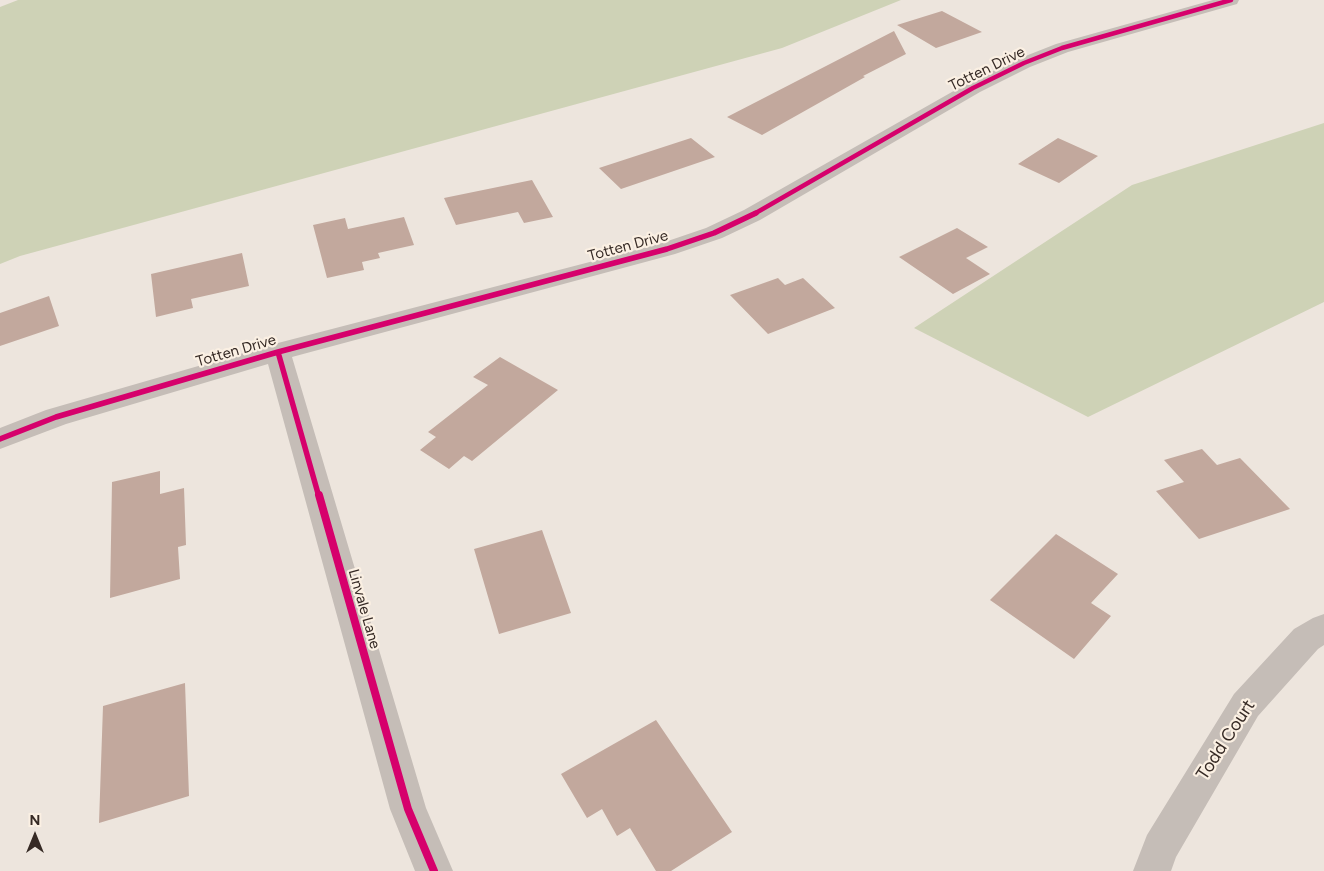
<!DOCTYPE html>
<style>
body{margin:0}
#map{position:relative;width:1324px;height:871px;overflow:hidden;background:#ede5dd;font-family:Figtree,sans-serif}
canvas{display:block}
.north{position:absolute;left:10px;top:811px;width:50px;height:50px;-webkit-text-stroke:4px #fbf0e3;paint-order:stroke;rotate:0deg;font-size:14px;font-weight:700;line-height:20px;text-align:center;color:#362a25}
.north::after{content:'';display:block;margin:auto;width:18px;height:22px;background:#362a25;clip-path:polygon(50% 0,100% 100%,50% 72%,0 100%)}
</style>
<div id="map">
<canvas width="1324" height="871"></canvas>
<div class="north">N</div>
</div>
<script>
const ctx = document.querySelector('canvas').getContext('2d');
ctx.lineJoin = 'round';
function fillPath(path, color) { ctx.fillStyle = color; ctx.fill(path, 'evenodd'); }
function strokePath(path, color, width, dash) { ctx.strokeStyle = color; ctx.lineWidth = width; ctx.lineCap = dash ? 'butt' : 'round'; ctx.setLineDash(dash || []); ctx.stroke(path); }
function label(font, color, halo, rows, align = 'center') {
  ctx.font = font + ' Figtree,sans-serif'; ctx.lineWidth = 4.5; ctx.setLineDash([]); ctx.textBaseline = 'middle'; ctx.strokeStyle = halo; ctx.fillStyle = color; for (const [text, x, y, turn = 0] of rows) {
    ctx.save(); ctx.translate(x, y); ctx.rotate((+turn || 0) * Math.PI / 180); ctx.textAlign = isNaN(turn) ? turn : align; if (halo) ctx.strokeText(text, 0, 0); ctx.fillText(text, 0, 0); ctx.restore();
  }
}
const green = new Path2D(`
 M18,0H901L782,48L20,256L0,264V7Z
 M1324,123V302L1088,417L914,328L1132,185Z`);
const building = new Path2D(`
 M942,11L982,32L936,48L897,25Z
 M894,31L906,54L863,76L865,77L762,135L727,117Z
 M691,138L715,157L621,189L599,168Z
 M1058,138L1098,156L1059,183L1018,164Z
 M532,180L553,217L524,223L518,212L456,225L444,198Z
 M404,217L414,245L378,253L380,258L362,262L364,270L327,278L313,225L345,218L348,229Z
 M957,228L988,247L966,258L990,274L953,294L899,257Z
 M242,253L249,286L191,299L193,308L156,317L151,274Z
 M778,278L785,285L803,278L835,308L768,334L730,295Z
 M49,296L59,326L0,346V313Z
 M500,357L558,390L472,461L464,456L449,469L420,450L436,437L428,432L488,385L473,377Z
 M1202,449L1217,465L1240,458L1290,509L1199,539L1156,491L1184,482L1164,460Z
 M160,471V494L184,488L186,545L178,547L180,579L110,598L112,482Z
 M542,530L571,613L499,634L474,549Z
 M1056,534L1118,574L1091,603L1111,616L1074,659L990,600Z
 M185,683L189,796L99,823L103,706Z
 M656,720L732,832L671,871H656L630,828L617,836L602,809L587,818L561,774Z`);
const minor = new Path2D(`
 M1213,0H1239L1237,4L1068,52L1030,67L980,92L760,220L722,238L675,254L292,357L426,808L453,871H415L390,809L268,364L66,424L0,449V428L46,410L278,343L659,244L706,228L744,210L966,84L1018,59L1056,44Z
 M1324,614V645L1318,649L1258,716L1176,857L1171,871H1133L1147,835L1234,694L1294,629L1313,618Z`);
const cyclewayFar2 = new Path2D(`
 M754,214L973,88L1024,63L1062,48L1231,0`);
const cyclewayFar1 = new Path2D(`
 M278,352L319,497
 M0,439L56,417L278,352L667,249L714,233L756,213`);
const cycleway = new Path2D(`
 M319,495L408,809L434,871`);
const streetNames = [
 ["Totten Drive",987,69,-26],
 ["Totten Drive",628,246,-15],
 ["Totten Drive",236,351,-16],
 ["Linvale Lane",364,609,74]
];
const nearStreetnames = [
 ["Todd Court",1226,740,-57]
];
fillPath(green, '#ced2b6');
fillPath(building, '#c2a89d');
fillPath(minor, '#c5bdb7');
strokePath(cyclewayFar2, '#d6006c', 4.5);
strokePath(cyclewayFar1, '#d6006c', 5.5);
strokePath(cycleway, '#d6006c', 8);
label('15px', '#362a25', '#fbf0e3', streetNames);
label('18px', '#362a25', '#fbf0e3', nearStreetnames);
</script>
